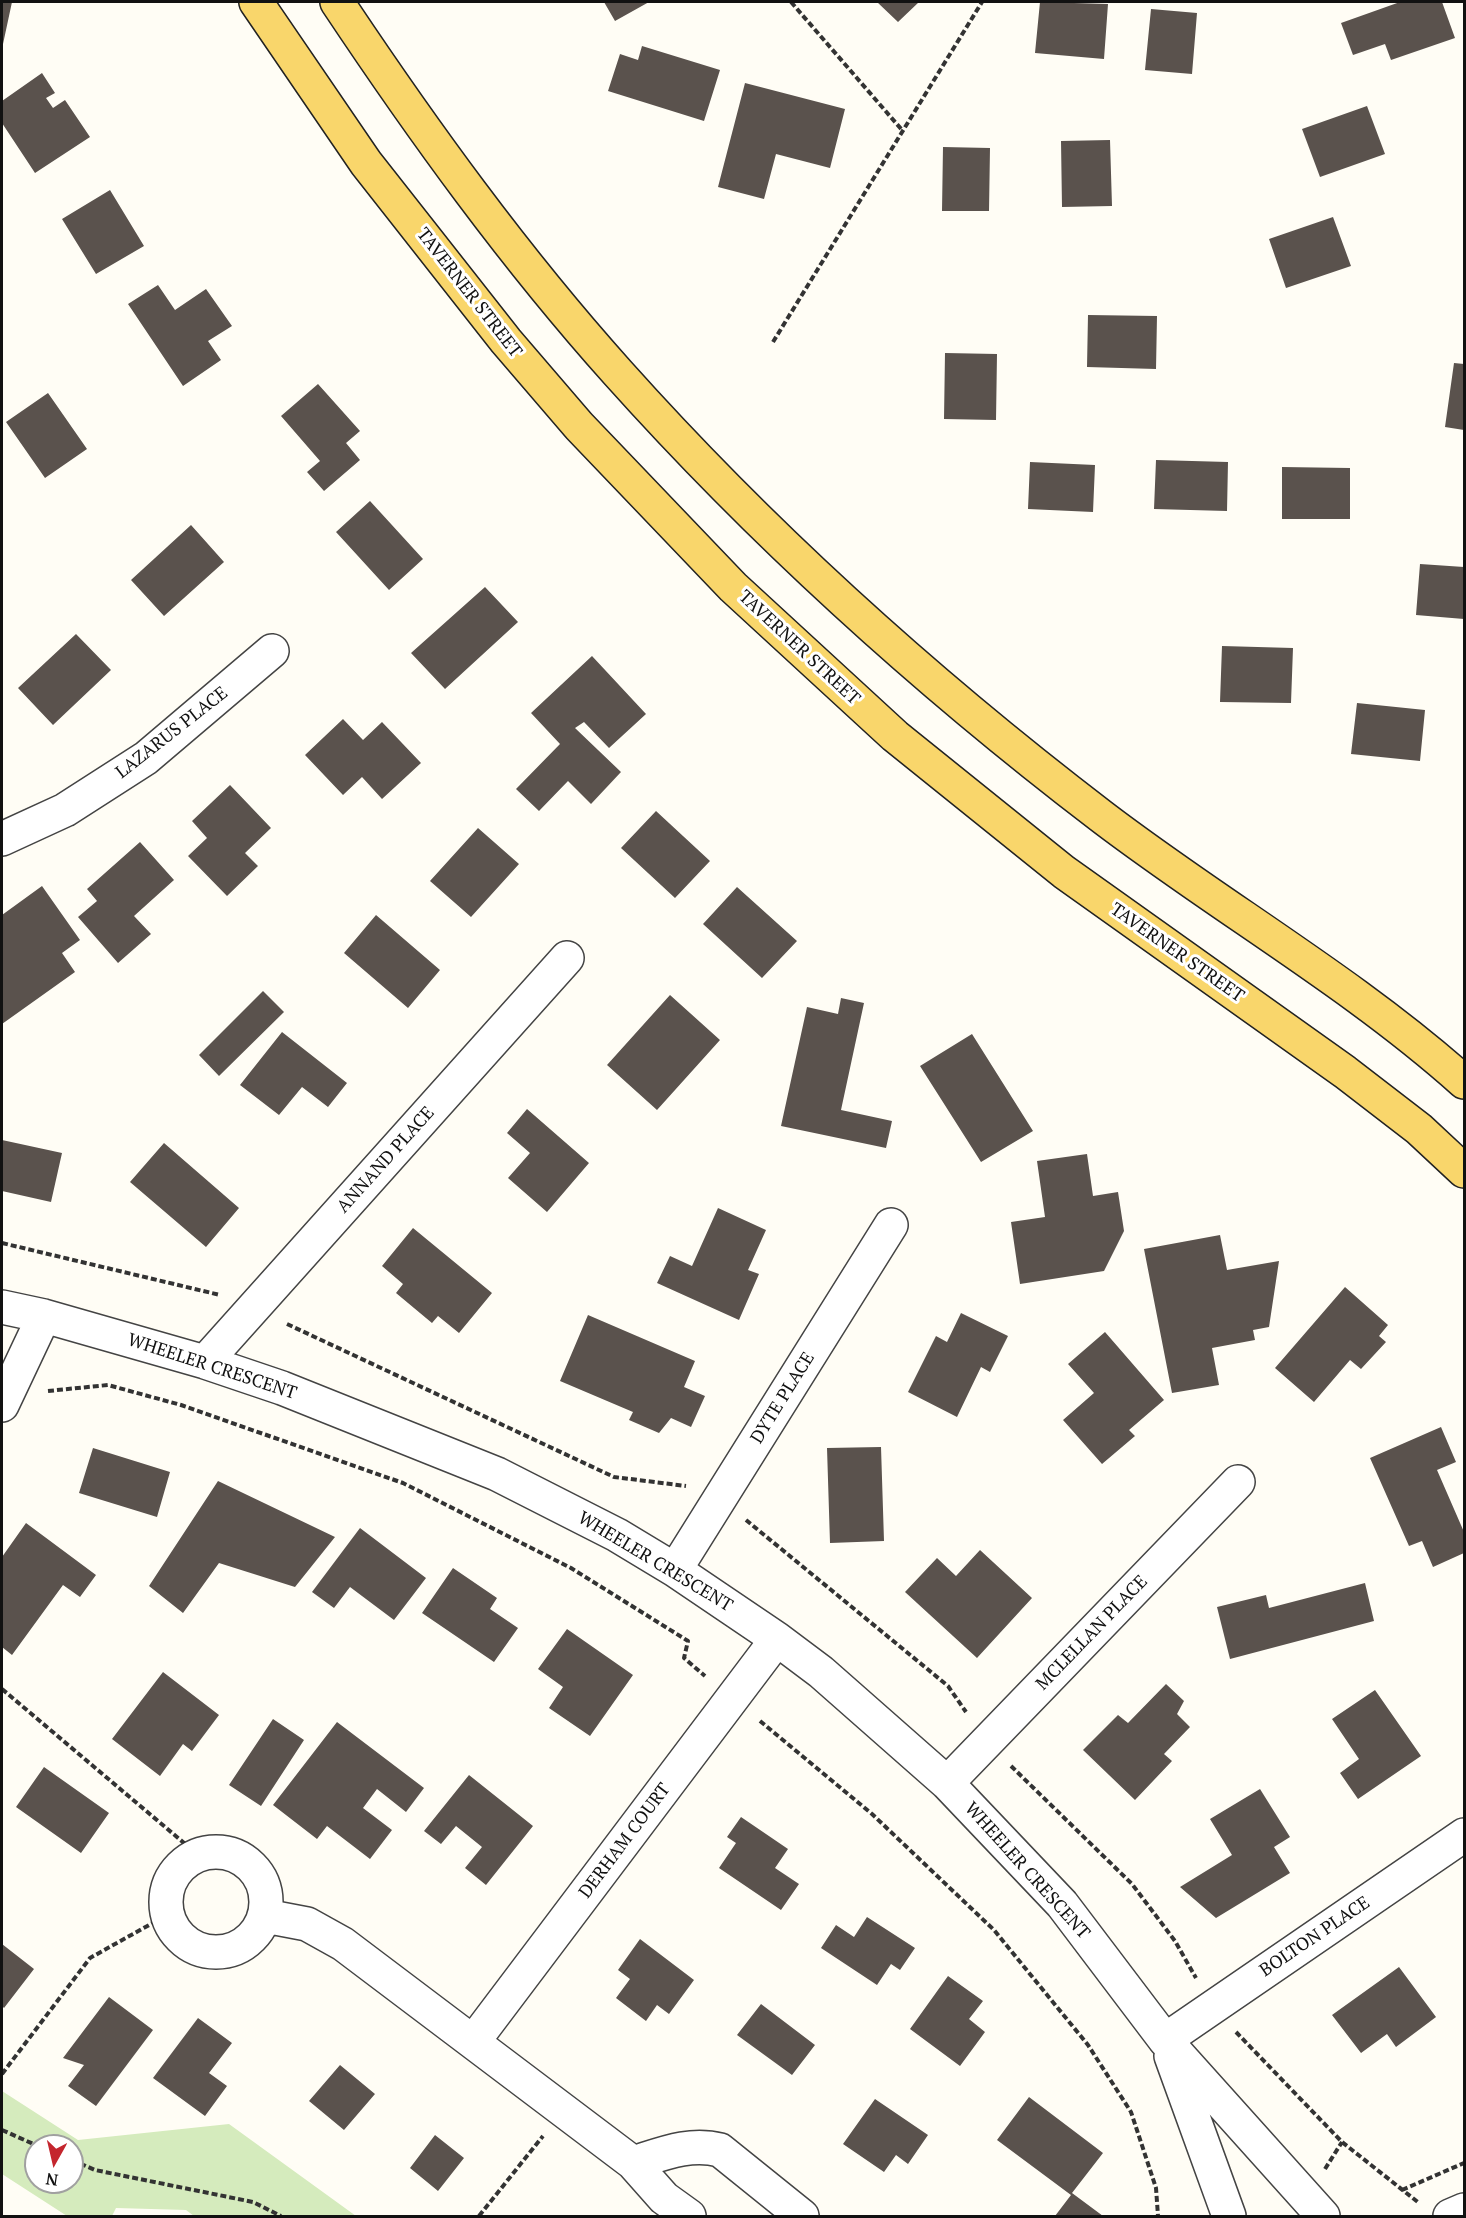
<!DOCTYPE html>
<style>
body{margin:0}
#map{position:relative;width:1466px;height:2218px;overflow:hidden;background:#fffdf5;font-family:"PT Serif",serif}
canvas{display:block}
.frame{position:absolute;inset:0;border:3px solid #111;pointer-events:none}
.north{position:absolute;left:24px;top:2134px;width:60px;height:60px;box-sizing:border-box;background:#fff;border:2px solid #a0a0a0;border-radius:50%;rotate:188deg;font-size:16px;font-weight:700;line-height:24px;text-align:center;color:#111}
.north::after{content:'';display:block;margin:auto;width:21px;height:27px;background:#c4262e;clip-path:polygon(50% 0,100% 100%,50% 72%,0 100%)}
</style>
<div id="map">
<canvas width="1466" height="2218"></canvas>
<div class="frame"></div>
<div class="north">N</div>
</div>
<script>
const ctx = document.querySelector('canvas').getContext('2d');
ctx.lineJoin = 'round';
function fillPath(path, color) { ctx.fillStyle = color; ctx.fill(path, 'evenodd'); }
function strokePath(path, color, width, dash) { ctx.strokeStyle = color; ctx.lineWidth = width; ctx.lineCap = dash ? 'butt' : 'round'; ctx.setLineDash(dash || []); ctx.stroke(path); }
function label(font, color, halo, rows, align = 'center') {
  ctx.font = font + ' "PT Serif",serif'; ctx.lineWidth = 6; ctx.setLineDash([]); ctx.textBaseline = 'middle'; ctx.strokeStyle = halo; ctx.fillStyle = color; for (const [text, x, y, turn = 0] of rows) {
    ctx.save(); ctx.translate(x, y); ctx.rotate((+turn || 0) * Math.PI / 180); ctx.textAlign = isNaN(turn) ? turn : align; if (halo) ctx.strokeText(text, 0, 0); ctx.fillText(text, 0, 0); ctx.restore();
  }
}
const green = new Path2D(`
 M2,2091L78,2140L229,2124L356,2216H194L186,2210L116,2208L112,2216H67L2,2174ZM36,2146H72V2182H36Z`);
const building = new Path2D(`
 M2,2H12L3,44H2Z
 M604,2H649L615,21Z
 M877,2H919L898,22Z
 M1040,2L1108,4L1104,59L1035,53Z
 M1400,2H1442L1455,38L1391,60L1385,44L1353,55L1341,23Z
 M1151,9L1197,13L1192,74L1145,70Z
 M642,46L720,70L704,121L608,91L620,54L638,60Z
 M42,73L55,93L46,98L53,108L65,100L90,137L35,173L2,123V101Z
 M745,83L845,109L830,168L776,154L764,199L718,187Z
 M1367,106L1385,154L1320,177L1302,129Z
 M1110,140L1112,206L1062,207L1061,141Z
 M943,147L990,148L989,211H942Z
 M110,190L144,246L96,274L62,219Z
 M1333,217L1351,266L1286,288L1269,239Z
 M158,285L175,310L206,289L232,326L208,341L221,360L183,386L128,304Z
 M1088,315L1157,316L1156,369L1087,367Z
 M945,353L997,354L996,420L944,419Z
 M1454,363L1464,364V430L1445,427Z
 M318,384L360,431L346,443L360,460L324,491L307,472L320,461L281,416Z
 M48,393L87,449L45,478L6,422Z
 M1156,460L1228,462L1227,511L1154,509Z
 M1030,462L1095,465L1093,512L1028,509Z
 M1282,467L1350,468V519H1282Z
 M370,501L423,559L389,590L336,532Z
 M191,525L224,562L164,616L131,580Z
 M1420,564L1464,567V619L1416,615Z
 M485,587L518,622L445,689L411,653Z
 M76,634L111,670L53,725L18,688Z
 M1222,646L1293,648L1291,703L1220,702Z
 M592,656L646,714L609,748L584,722L575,728L621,772L591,804L568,781L539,811L516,789L560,744L531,713Z
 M1357,703L1425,710L1420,761L1351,754Z
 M343,719L363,740L382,722L421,763L382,799L362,777L343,795L305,755Z
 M230,785L271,828L245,853L258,866L227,896L188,856L207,838L192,821Z
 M656,811L710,861L675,898L621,848Z
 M478,828L519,864L471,917L430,881Z
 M140,842L174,880L134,916L151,934L118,963L78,917L97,901L87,889Z
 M42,886L80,940L62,953L75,972L2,1024V915Z
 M737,887L797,941L762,978L703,924Z
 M376,915L440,970L408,1008L344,953Z
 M263,991L284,1012L219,1076L199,1055Z
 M670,995L720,1040L657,1110L607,1065Z
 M841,998L864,1003L841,1110L892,1121L886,1148L781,1126L807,1007L838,1014Z
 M282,1032L347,1083L328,1107L302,1087L279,1115L240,1085Z
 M972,1034L1033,1131L981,1162L920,1066Z
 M527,1109L589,1163L547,1212L508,1178L530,1153L507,1133Z
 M2,1140L62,1153L51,1202L2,1191Z
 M164,1143L239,1208L206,1247L130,1182Z
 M1087,1154L1093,1196L1118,1192L1124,1231L1104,1271L1020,1284L1011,1222L1045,1217L1037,1161Z
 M718,1208L766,1230L748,1270L759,1274L739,1320L657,1283L670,1256L692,1266Z
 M413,1228L492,1293L459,1333L438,1316L432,1323L396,1293L403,1284L382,1266Z
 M1220,1235L1227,1270L1279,1261L1269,1327L1253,1330L1255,1340L1212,1348L1219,1385L1172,1393L1144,1249Z
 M1345,1287L1388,1325L1379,1336L1386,1342L1361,1369L1350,1360L1314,1402L1275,1368Z
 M961,1313L1008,1336L990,1372L981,1367L957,1417L908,1392L936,1336L947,1342Z
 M588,1315L695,1361L684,1387L705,1396L691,1427L671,1418L659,1433L629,1420L633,1412L560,1381Z
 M1105,1332L1164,1400L1129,1430L1135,1436L1102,1464L1063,1420L1094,1393L1068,1364Z
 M1441,1427L1456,1462L1437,1470L1464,1532V1553L1433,1567L1422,1541L1409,1546L1370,1458Z
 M881,1447L884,1541L830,1543L827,1448Z
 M93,1448L170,1472L157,1517L79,1493Z
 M218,1481L335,1537L295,1587L219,1563L183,1613L149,1586Z
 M26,1523L96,1575L80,1597L63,1585L12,1655L2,1647V1557Z
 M360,1528L426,1578L394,1620L350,1587L334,1608L312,1592Z
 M980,1550L1032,1598L977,1658L905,1592L937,1558L956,1576Z
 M453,1568L497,1598L490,1609L518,1628L494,1662L422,1613Z
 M1365,1583L1374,1621L1230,1659L1217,1607L1266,1595L1269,1608Z
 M567,1629L633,1675L590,1736L549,1708L563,1687L538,1669Z
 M163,1672L219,1715L192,1751L183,1744L160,1776L112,1739Z
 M1166,1684L1184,1701L1177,1714L1190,1727L1164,1754L1172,1761L1135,1800L1083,1750L1118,1715L1128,1723Z
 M1375,1690L1421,1756L1358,1799L1340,1773L1359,1759L1332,1719Z
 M273,1719L304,1740L261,1806L229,1785Z
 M337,1722L424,1788L406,1812L377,1789L363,1808L392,1830L370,1859L327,1826L317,1839L273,1805Z
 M44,1767L109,1813L81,1853L16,1807Z
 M469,1775L533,1826L486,1885L465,1868L482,1847L456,1826L441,1844L424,1831Z
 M1260,1789L1290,1837L1274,1847L1290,1873L1216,1918L1180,1887L1232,1855L1210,1819Z
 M741,1817L788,1849L775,1868L799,1884L781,1910L719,1868L736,1843L727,1837Z
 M867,1917L915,1948L900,1970L891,1964L877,1985L821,1948L836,1925L854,1937Z
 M640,1939L694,1980L669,2014L657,2005L646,2021L616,1998L630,1979L618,1970Z
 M2,1944L34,1969L4,2008L2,2006Z
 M1399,1967L1436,2017L1396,2047L1387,2034L1361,2053L1332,2015Z
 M948,1976L983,2001L969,2019L985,2032L960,2066L910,2029Z
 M109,1997L153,2030L96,2106L68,2086L84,2065L63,2058Z
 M761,2004L815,2045L792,2075L737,2035Z
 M198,2018L232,2043L209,2073L227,2086L205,2116L153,2078Z
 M340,2065L375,2094L344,2130L309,2101Z
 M1029,2097L1103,2153L1072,2193L1103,2216H1055L1071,2195L997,2140Z
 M875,2099L928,2135L908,2164L896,2155L884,2172L843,2144Z
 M435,2135L464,2158L438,2191L410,2168Z`);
const path = new Path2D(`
 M791,2L902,130
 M773,342L982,2
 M2,1243L220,1295
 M287,1324L614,1477L686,1486
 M48,1391L108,1385L181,1405L403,1483L571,1568L688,1641L684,1658L705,1676
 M746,1520L948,1686L966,1712
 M2,1689L197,1854
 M760,1721L872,1814L994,1930L1088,2045L1131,2112L1156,2188L1158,2216
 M1011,1766L1132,1884L1175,1941L1196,1978
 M1236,2032L1342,2142L1419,2203
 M2,2074L90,1958L167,1915
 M2,2130L38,2146
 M72,2160L95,2170L253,2202L281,2216
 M1325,2169L1342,2142
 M1402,2190L1464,2163
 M479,2216L543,2136`);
const minor = new Path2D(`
 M2,839L65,810L146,758L272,651
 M2,1307L44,1316L205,1362L282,1388L497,1474L617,1535L675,1570L777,1639L821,1672L947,1783L1062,1904L1165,2040L1323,2216
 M205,1362L567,958
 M2,1405L44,1316
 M675,1570L891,1225
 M947,1783L1238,1482
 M166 1902a50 50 0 1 1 100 0a50 50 0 1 1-100 0Z
 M265,1916L307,1924L343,1944L633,2163L664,2198L689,2216
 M1165,2040L1464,1835
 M473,2042L777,1639
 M1171,2056L1229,2216
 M633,2163C662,2154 690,2142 720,2150L802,2216
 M1450,2216L1464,2210`);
const major = new Path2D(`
 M256,2L366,163L506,341L579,426L733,587L895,736L1064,872L1345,1072L1419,1129L1464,1171
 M337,2C423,131 514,257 618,373C764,536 927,683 1101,816C1220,907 1352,982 1464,1082`);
const streetNames = [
 ["TAVERNER STREET",469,293,52],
 ["TAVERNER STREET",799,648,43],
 ["LAZARUS PLACE",172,733,-38],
 ["TAVERNER STREET",1177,953,35],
 ["ANNAND PLACE",386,1160,-48],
 ["WHEELER CRESCENT",212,1367,18],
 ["DYTE PLACE",783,1398,-58],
 ["WHEELER CRESCENT",655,1562,31],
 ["MCLELLAN PLACE",1092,1633,-46],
 ["DERHAM COURT",625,1841,-53],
 ["WHEELER CRESCENT",1027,1871,48],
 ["BOLTON PLACE",1315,1937,-34]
];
fillPath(green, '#d5ebbd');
fillPath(building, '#5a524d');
strokePath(minor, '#444', 36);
strokePath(major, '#222', 36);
strokePath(path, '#333', 4, [6, 3]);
strokePath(minor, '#fff', 33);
strokePath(major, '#f9d66b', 33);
label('18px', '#111', '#fff', streetNames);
</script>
